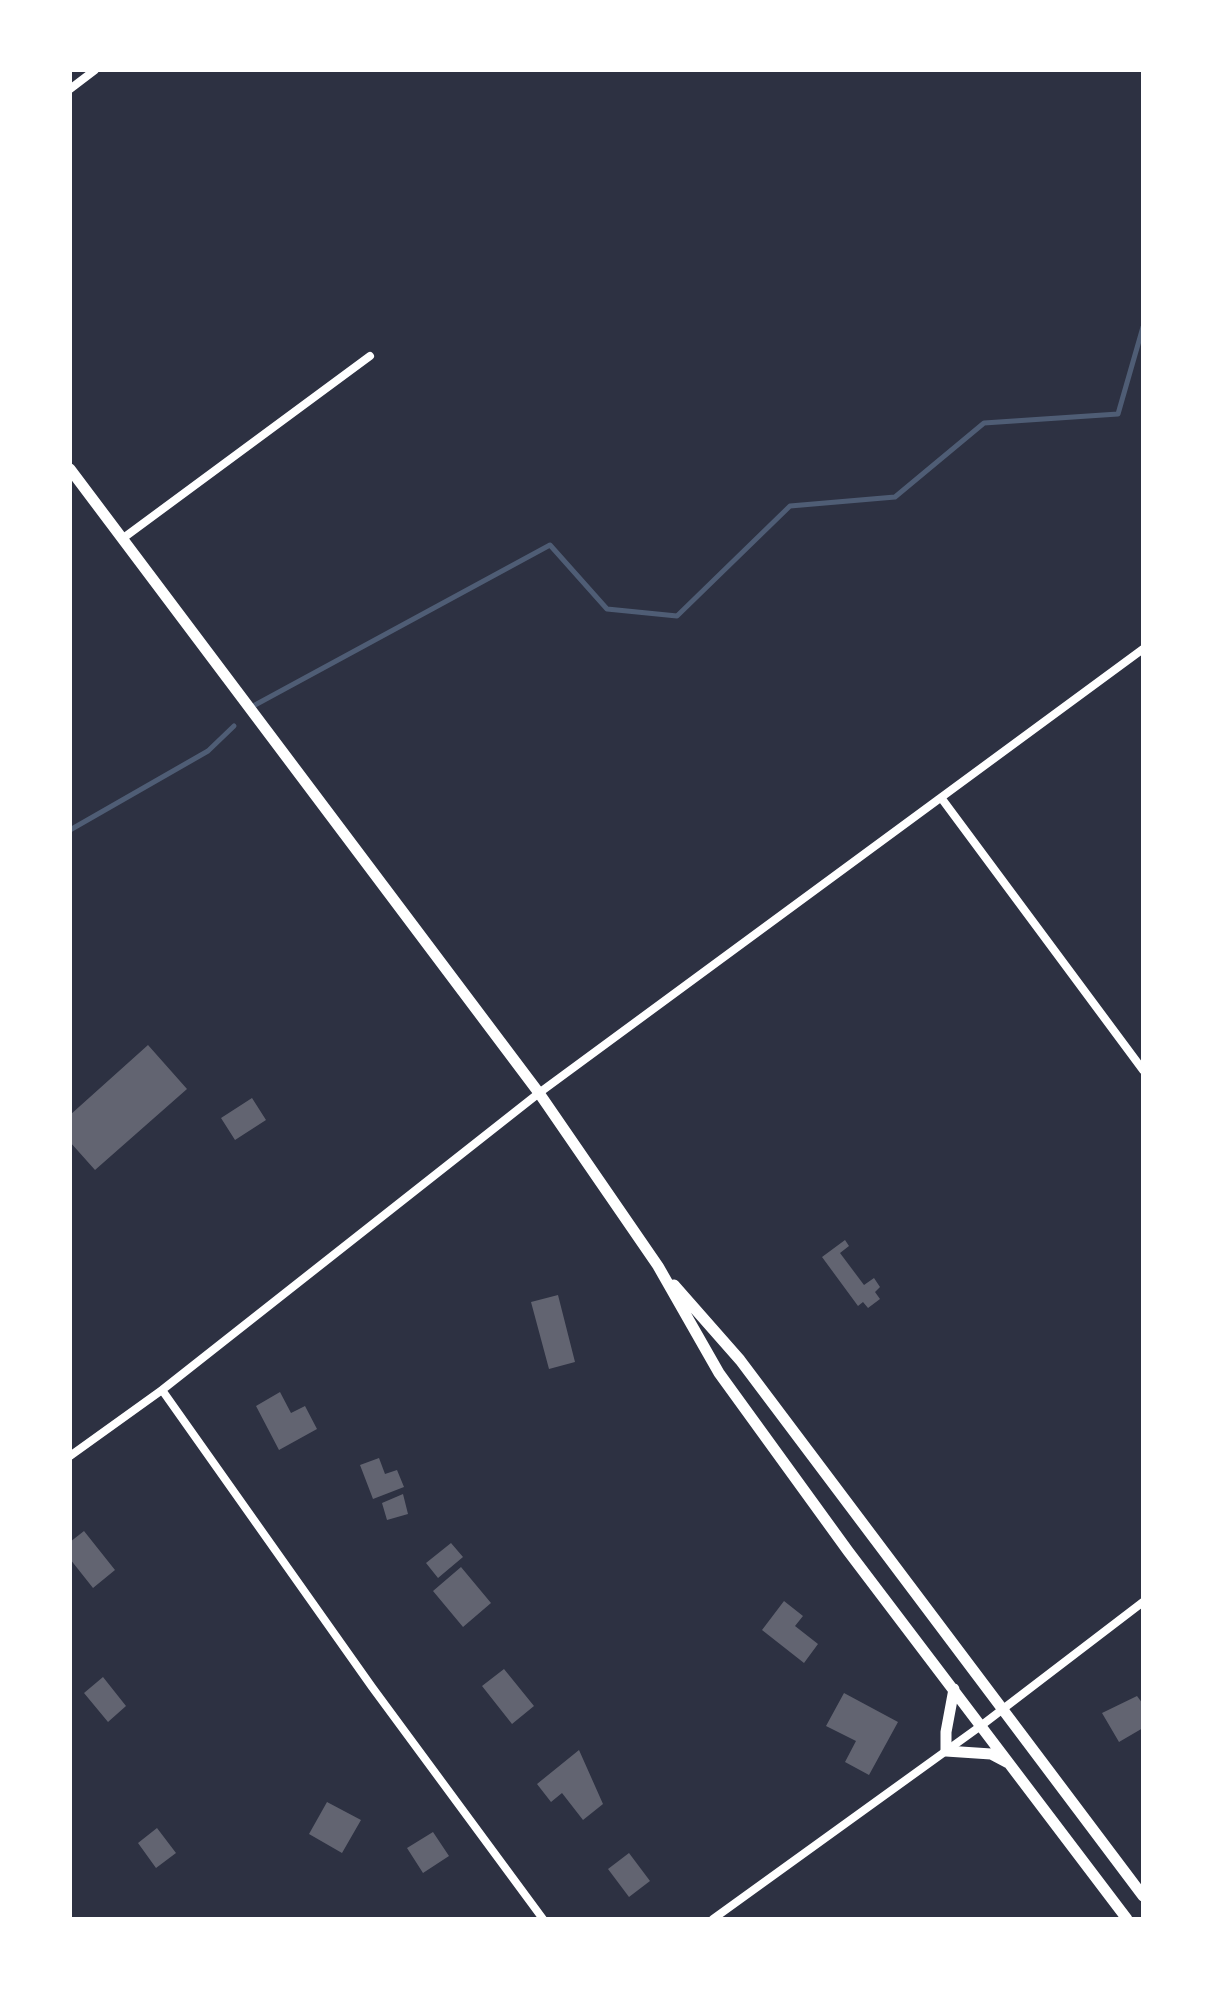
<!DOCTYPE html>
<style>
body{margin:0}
#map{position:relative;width:1213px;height:1989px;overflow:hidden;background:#2d3142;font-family:Rubik,sans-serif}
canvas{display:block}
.frame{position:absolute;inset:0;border:72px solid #fff;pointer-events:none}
</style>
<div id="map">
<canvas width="1213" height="1989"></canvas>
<div class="frame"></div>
</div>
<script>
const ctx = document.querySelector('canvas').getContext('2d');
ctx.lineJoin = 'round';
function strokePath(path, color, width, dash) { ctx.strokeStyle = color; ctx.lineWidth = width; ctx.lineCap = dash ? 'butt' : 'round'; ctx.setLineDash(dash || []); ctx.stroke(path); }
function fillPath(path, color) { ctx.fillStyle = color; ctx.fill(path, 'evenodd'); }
const stream = new Path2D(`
 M255,705L550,545L607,609L677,616L790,506L895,497L984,423L1118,414L1143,327
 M70,830L208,751L234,726`);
const building = new Path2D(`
 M148,1045L187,1089L95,1170L70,1142V1115Z
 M252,1098L266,1120L235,1140L221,1118Z
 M845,1240L849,1246L840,1253L864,1285L874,1278L880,1287L875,1292L880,1299L868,1308L863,1302L858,1306L822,1257Z
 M558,1295L575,1362L549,1369L531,1302Z
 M280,1392L291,1413L305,1406L317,1429L279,1450L256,1406Z
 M379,1458L385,1474L397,1470L404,1487L373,1499L360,1465Z
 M403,1494L408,1514L387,1520L382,1503Z
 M84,1531L115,1570L93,1588L70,1559V1542Z
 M451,1543L463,1557L438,1578L426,1563Z
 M461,1567L491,1603L463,1627L433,1591Z
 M784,1601L803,1616L795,1626L818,1644L804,1663L762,1630Z
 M504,1669L534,1706L512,1724L482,1686Z
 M103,1677L126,1706L108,1722L84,1693Z
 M844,1693L898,1722L869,1775L845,1762L856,1741L826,1726Z
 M1137,1696L1143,1704V1728L1119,1742L1102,1713Z
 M579,1750L603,1804L583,1820L562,1793L551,1802L537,1784Z
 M327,1802L361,1820L342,1853L309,1834Z
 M157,1828L176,1853L156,1868L138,1843Z
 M433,1832L449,1856L423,1873L407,1848Z
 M629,1853L650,1881L629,1897L608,1869Z`);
const minor = new Path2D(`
 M70,89L95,70
 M122,539L370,356
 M942,799L1143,1070
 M162,1390L372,1687L543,1919
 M70,1456L162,1390L539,1093L1143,649
 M713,1919L982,1725L1143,1602`);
const tertiary = new Path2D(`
 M70,469L539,1093L658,1266L719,1373L848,1551L1127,1919
 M674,1285L740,1360L1143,1896
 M954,1689L946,1732V1751L991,1754L1008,1763`);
strokePath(stream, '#4f5d75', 5);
fillPath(building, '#626471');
strokePath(minor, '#fff', 8);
strokePath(tertiary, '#fff', 11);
</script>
